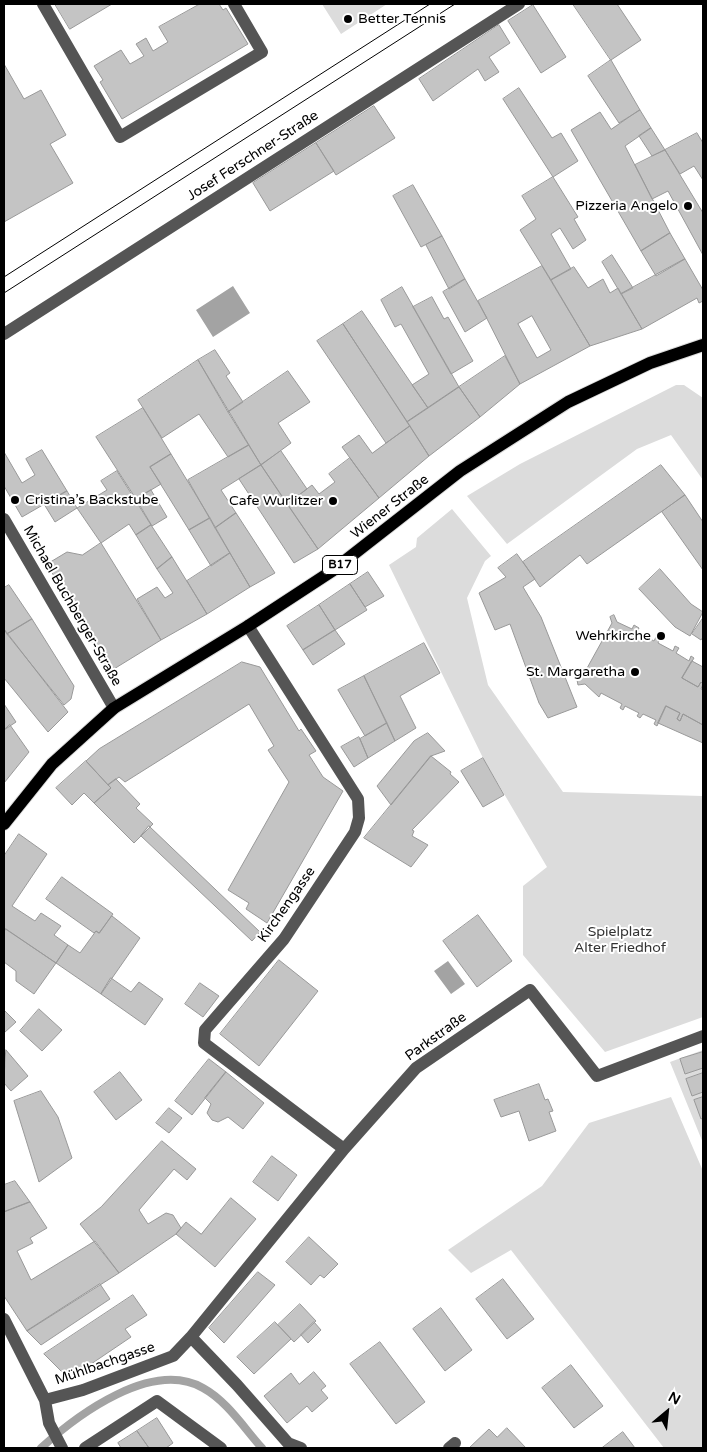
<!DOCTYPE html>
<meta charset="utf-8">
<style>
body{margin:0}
#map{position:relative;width:707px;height:1452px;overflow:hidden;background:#fff;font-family:"Varela Round",sans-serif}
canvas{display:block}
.frame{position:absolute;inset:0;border:5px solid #000;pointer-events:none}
.north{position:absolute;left:642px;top:1387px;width:50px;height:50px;-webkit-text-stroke:4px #fff;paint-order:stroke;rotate:28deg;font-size:14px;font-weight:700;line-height:20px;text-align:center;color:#000}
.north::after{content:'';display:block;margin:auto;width:18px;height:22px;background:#000;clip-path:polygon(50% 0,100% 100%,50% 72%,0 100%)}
</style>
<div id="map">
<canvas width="707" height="1452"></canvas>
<div class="frame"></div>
<div class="north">N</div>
</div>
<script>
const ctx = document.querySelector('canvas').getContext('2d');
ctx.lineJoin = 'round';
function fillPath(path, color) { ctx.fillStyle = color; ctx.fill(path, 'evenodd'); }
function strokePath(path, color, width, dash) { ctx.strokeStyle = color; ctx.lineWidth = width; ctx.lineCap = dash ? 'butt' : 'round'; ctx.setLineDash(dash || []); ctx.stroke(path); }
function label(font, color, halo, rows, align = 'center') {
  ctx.font = font + ' "Varela Round",sans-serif'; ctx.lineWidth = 4; ctx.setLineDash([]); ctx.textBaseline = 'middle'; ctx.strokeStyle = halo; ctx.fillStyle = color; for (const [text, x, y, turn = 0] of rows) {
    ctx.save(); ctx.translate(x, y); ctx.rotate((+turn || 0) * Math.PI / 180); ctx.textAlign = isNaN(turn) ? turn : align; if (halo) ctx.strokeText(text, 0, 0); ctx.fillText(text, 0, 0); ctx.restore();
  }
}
const green = new Path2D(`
 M322,4H387L341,34Z
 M676,385H684L703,398V480L671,435L637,449L507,544L467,496L520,464Z
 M452,509L491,556L485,561L467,598L488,685L563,792L703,796V1017L605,1052L523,955V886L547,867L483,758L389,565L416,547L417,538Z
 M703,1050V1143L670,1062Z
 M671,1097L703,1171V1448H664L511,1250L471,1273L448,1250L542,1186L589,1123Z`);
const water = new Path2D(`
 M233,286L250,313L213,337L196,310Z
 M448,961L465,984L451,994L434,971Z`);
const stream = new Path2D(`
 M41,1448C77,1415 152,1359 203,1388C227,1401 244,1428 262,1448`);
const building = new Path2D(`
 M55,4H112L70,29Z
 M200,4H219L223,10L226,8L248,44L122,119L100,82L103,80L94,66L121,50L130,64L144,56L136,44L146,38L153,51L168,42L159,27Z
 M573,4H617L641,40L611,60Z
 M533,5L566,57L541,73L508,21Z
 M499,25L510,43L489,57L499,72L485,81L478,69L433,101L419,79Z
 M611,60L640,110L619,123L588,76Z
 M4,64L24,99L41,90L66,135L50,144L73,183L4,222Z
 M519,88L552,138L561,133L578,161L553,177L503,99Z
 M374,106L395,138L336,175L316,143Z
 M640,110L651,128L625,146L670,233L641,251L571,130L600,112L611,129Z
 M651,128L665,150L652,156L639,136Z
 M697,133L703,143V180L694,166L680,174L665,150Z
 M316,143L334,171L270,211L253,183Z
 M665,150L703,213V255L668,191L652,199L635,165Z
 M553,177L578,217L574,219L586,240L573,249L560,228L551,234L571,269L551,280L520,230L536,219L522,196Z
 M413,185L442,236L421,247L393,196Z
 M670,233L685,259L656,276L641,251Z
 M442,236L465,279L449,289L426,245Z
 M612,255L633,288L621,294L602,262Z
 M685,259L703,290V301L699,303L697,298L642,329L621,294Z
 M542,266L590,346L520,384L478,301ZM532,316L551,350L537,358L518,324Z
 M574,267L588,288L603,279L610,293L618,288L642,329L590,346L551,280Z
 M465,279L487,318L465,332L443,292Z
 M402,287L459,387L428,408L412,385L429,374L401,324L395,327L381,300Z
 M432,297L444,319L448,317L473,361L451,374L413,307Z
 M362,311L428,408L407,422L343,324Z
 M343,324L410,426L386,443L317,341Z
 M215,350L230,373L226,376L243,402L228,412L198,360Z
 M505,356L520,384L480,417L459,387Z
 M198,360L249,445L228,457L199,414L162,438L138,400Z
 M288,371L310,402L278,423L291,443L261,465L228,412Z
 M459,387L480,417L429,456L407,422Z
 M143,408L171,454L150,467L161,484L136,499L96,437Z
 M410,426L429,456L379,498L342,447L359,435L372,453Z
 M249,445L261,465L221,490L236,513L215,528L188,480Z
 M42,450L67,491L22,517L4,486V452L22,483L35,475L26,459Z
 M281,451L307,489L287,504L261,465Z
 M171,454L210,518L189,530L150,467Z
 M350,458L379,498L318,549L287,504L312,485L319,494L335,482L329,474Z
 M261,465L318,549L294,563L239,479Z
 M661,465L685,495L587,564L580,555L540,587L523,562Z
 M117,471L151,525L136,535L129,524L101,543L77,508L107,490L101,481Z
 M151,490L167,517L152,526L136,499Z
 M67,491L77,508L55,522L44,504Z
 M685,495L703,522V570L662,512Z
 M236,513L275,573L250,587L215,528Z
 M210,518L230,553L211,566L189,530Z
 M151,525L172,557L157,569L136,535Z
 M101,543L161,640L109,672L47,564L67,552L82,555Z
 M230,553L250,587L207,614L187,581Z
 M517,554L535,579L523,587L541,617L577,707L548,718L539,703L510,624L495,630L479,593L506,577L498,568Z
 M172,557L207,614L161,640L137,599L157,587L165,598L173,593L157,569Z
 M660,569L691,604L703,612L690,636L675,627L639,589Z
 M368,572L384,596L365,607L350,584Z
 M350,584L367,610L335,630L319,605Z
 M9,585L32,619L7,634L4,629V588Z
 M319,605L335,630L303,650L287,626Z
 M614,615L617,622L632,629L634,625L639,628L637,632L654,641L656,637L660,638L658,643L673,651L675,646L679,648L676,653L689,661L691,656L694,658L682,678L698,687L701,682L703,684L701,689L703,690V725L683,714L680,721L677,719L680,713L666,706L657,726L654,724L656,720L643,714L640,718L637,716L639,713L625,706L623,710L620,708L622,704L601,693L599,697L585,684L578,685L577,680L581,679L612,623L610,617Z
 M703,618V637L701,640L692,634Z
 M32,619L74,686L71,699L64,705L7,634Z
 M4,629L68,712L48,732L4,678Z
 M335,630L345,644L313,665L303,650Z
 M424,643L440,673L400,696L416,728L395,741L364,676Z
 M692,661L703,667V684L701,682L698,687L682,678Z
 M242,662L260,667L299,731L301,729L316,751L309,755L323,777L343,791L267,923L246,909L249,903L228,890L289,782L268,750L274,746L249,704L125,782L119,777L108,785L86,761L99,749Z
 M364,676L387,723L365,736L338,690Z
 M4,704L16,722L4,730Z
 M666,706L680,713L677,719L680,721L683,714L703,725V743L658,723Z
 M387,723L395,741L368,758L360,739Z
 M10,725L29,752L4,783V730Z
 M428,733L445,751L431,756L391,805L377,786L414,741Z
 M359,737L368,758L354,767L341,747Z
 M431,756L451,772L450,774L459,782L412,830L414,831L412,836L428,845L411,867L364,838Z
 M483,758L504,795L483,807L461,771Z
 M86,761L111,788L94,803L84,793L72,805L56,788Z
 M116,779L140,804L136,808L153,824L134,843L94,803L111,788L108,785Z
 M149,826L260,932L252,941L141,836Z
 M19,834L47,854L12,906L35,921L41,913L61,926L54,935L68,945L56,963L4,928V856Z
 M62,877L113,914L99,933L96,931L94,933L46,899Z
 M478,915L512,961L477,987L443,941Z
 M112,916L140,938L101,994L56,963L68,945L80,953L96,931L99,933Z
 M6,929L56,963L34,994L16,981V971L4,962V933Z
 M279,960L318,991L259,1066L220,1034Z
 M111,978L131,992L139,982L163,999L145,1025L101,994Z
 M200,983L219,996L203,1017L185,1004Z
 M39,1009L62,1030L42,1051L20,1031Z
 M4,1010L16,1022L4,1033Z
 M6,1050L28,1076L11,1091L4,1083Z
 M703,1052V1068L685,1074L680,1059Z
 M209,1059L226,1072L192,1115L175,1101Z
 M120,1072L142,1100L116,1120L94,1092Z
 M226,1072L264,1103L243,1129L228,1117L218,1122L212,1120L207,1113L211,1104L205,1098Z
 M703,1073V1092L692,1096L686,1079Z
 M539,1084L545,1100L548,1099L553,1111L549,1112L556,1131L529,1141L519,1111L501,1117L494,1100Z
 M41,1091L58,1117L72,1158L39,1182L14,1101Z
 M703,1097V1118L701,1119L694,1100Z
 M169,1108L182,1118L169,1133L156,1123Z
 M162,1141L196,1169L187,1180L174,1169L139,1210L148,1224L166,1213L173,1215L181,1228L176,1234L119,1273L80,1224L101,1207Z
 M272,1156L297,1175L278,1201L253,1182Z
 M15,1181L30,1202L4,1212V1185Z
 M231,1198L256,1219L215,1267L176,1234L186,1222L201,1234Z
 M30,1202L47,1228L30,1238L33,1243L17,1251L31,1280L95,1241L119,1273L27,1331L4,1296V1212Z
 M309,1237L338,1264L324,1278L320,1275L311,1285L286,1262Z
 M258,1272L275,1285L224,1343L209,1328Z
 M503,1279L534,1319L507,1339L476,1299Z
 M100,1284L110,1299L41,1345L27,1331Z
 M133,1295L147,1315L125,1329L131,1337L69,1379L44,1354Z
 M300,1304L316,1321L294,1342L278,1325Z
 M441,1308L472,1350L445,1371L413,1329Z
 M275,1322L291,1339L254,1374L237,1357Z
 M314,1322L321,1330L308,1343L301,1335Z
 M380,1342L425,1402L396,1424L350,1364Z
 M571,1365L603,1406L574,1428L542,1388Z
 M314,1372L326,1386L321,1390L328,1398L312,1412L307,1406L287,1423L264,1396L291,1373L299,1384Z
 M157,1418L173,1443L166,1448H149L137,1431Z
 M507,1428L526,1448H469L489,1429L497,1437Z
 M137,1431L149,1448H121L118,1443Z
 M623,1432L635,1448H602Z`);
const minor = new Path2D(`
 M43,4L120,137L262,52L234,4
 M4,334L519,4
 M4,519L114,708
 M248,626L358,799L359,818L355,832L284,939L205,1030L204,1043L344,1149
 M4,1319L45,1400L49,1423L62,1448
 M191,1337L344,1149L416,1068L530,990L597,1076L703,1036
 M45,1400L83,1390L173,1356L191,1337L237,1385L288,1443L301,1448
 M85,1448L157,1401L221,1448
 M449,1448L455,1443`);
const major = new Path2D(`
 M4,824L52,764L114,708L248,626L332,571L460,471L568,402L650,363L703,345`);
const tram = new Path2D(`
 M4,277L430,4
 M4,293L455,4`);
const markers = [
 [348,19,5,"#000"],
 [688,206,5,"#000"],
 [15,500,5,"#000"],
 [333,501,5,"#000"],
 [661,636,5,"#000"],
 [635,672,5,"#000"]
];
const shields = [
 [340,565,35]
];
const shieldNames = [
 ["B17",340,565]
];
const poiNames = [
 ["Better Tennis",358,19,"left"],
 ["Pizzeria Angelo",678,206],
 ["Cristina’s Backstube",25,500,"left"],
 ["Cafe Wurlitzer",323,501],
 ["Wehrkirche",651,636],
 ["St. Margaretha",625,672]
];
const streetNames = [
 ["Josef Ferschner-Straße",253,156,-33],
 ["Wiener Straße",390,507,-38],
 ["Michael Buchberger-Straße",72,606,60],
 ["Kirchengasse",287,905,-55],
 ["Parkstraße",436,1037,-36],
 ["Mühlbachgasse",105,1364,-19]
];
const parkNames = [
 ["Spielplatz",620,932],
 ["Alter Friedhof",620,948]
];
fillPath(green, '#dcdcdc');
fillPath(water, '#a3a3a3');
strokePath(stream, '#a3a3a3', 8);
fillPath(building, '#c4c4c4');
strokePath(building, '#999', 1);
strokePath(major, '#dbdbdb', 14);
strokePath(minor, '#555', 12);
strokePath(major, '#000', 12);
strokePath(tram, '#000', 1);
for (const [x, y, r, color] of markers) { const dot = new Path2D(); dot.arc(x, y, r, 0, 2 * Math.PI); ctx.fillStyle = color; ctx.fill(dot); strokePath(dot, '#fff', 2); }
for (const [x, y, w] of shields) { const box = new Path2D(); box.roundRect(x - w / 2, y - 9.5, w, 19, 4); ctx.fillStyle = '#fff'; ctx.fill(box); strokePath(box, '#000', 1); }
label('bold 12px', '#000', null, shieldNames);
label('14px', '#000', '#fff', poiNames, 'right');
label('14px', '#000', '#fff', streetNames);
label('14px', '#333', '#fff', parkNames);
</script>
